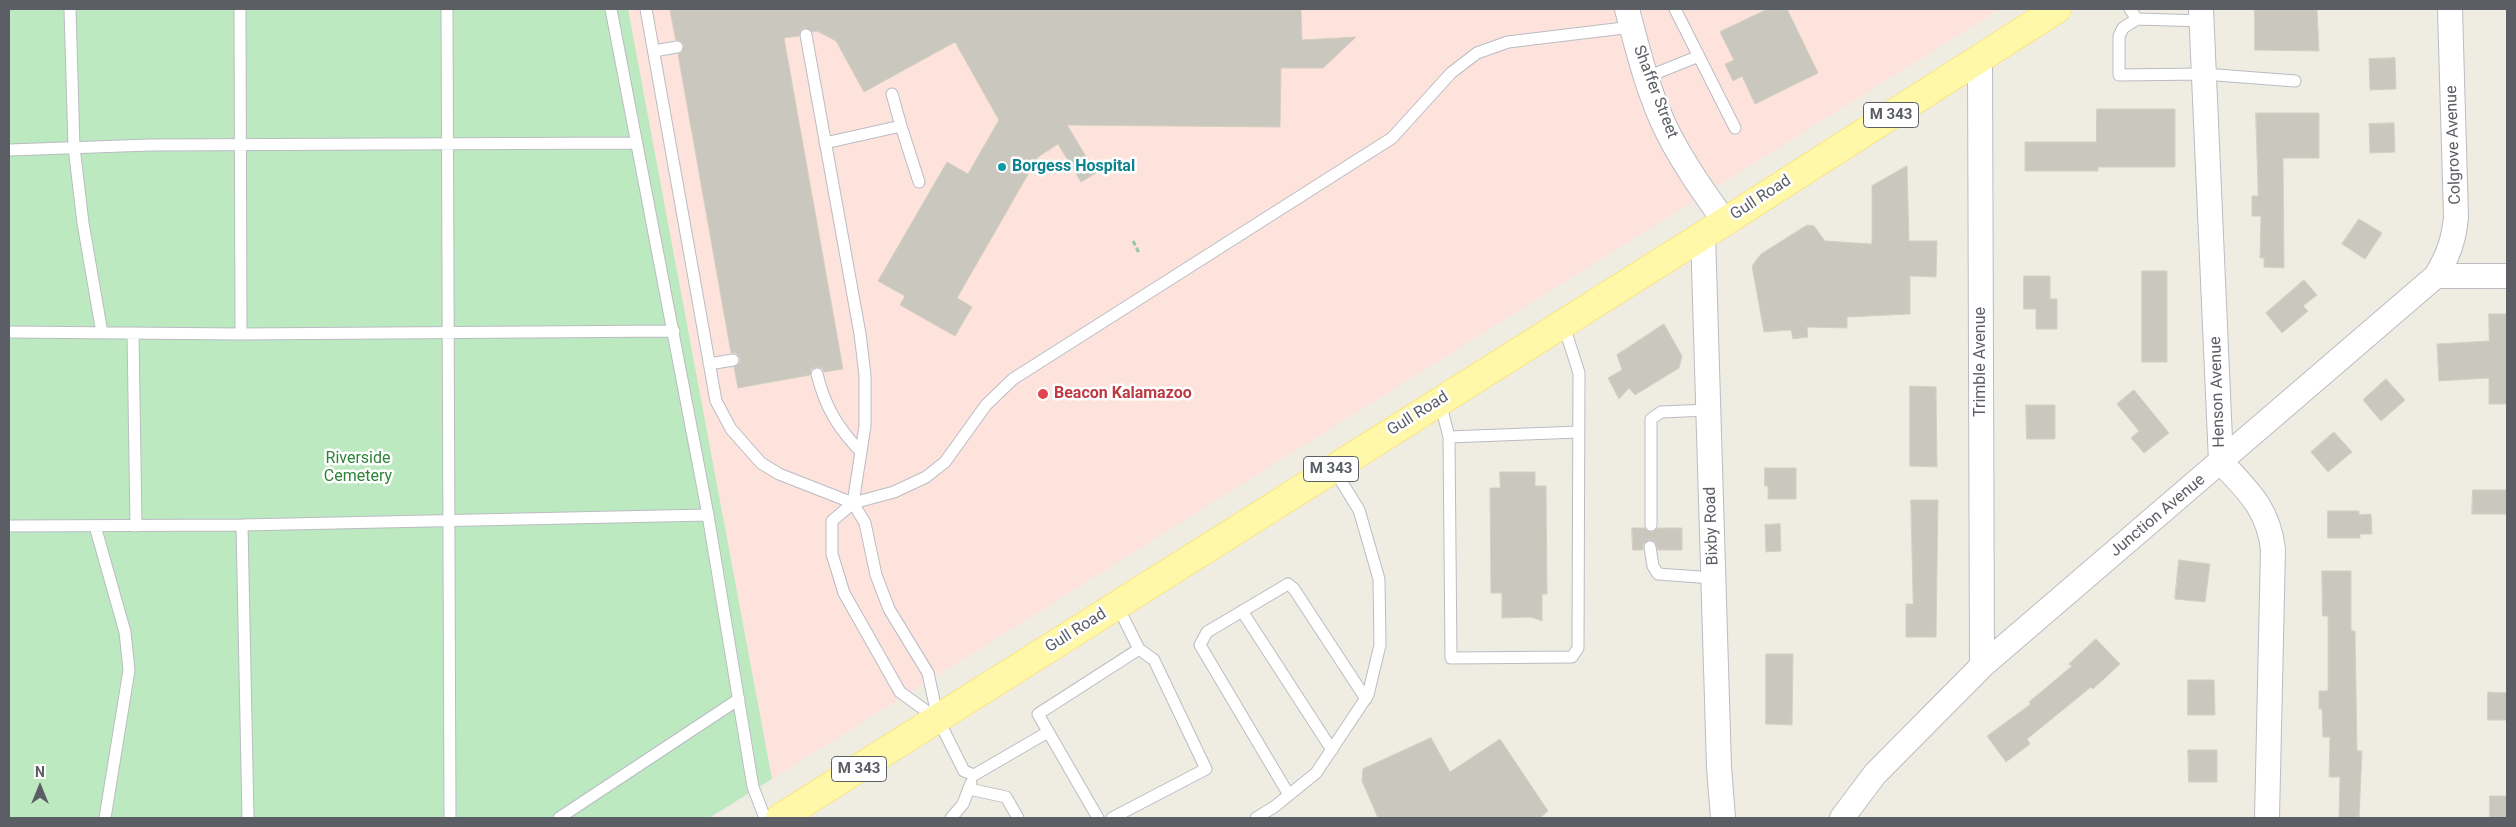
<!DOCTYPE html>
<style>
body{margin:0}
#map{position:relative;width:2516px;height:827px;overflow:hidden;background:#efede2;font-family:Roboto,sans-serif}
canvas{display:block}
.frame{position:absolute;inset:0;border:10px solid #5b5e65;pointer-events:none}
.north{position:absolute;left:15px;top:762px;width:50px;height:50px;-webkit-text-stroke:4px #fff;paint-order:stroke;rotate:0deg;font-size:14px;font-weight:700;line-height:20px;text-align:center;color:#5b5e65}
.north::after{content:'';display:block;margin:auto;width:18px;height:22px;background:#5b5e65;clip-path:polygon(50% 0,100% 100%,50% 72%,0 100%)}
</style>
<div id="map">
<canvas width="2516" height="827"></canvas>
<div class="frame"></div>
<div class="north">N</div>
</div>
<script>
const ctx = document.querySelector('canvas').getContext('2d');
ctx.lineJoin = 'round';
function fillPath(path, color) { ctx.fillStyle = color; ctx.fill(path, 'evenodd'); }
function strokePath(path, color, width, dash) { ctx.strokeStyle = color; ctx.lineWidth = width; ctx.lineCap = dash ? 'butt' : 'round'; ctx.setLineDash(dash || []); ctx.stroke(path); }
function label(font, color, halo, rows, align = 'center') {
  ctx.font = font + ' Roboto,sans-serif'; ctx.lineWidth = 5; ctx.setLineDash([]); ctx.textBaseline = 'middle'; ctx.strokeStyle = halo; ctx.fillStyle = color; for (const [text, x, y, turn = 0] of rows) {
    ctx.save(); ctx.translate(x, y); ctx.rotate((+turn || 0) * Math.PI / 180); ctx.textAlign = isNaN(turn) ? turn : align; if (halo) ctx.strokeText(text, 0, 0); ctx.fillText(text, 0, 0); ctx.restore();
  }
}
const medical = new Path2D(`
 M628,9H2000L772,779Z`);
const green = new Path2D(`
 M9,9H628L772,779L709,818H9Z`);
const building = new Path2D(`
 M670,9H1301L1302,40L1356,37L1323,68H1281L1280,127L1067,125L1096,173L1081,182L1058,144L1038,157L957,298L972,307L955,336L900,305L905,296L878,281L947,162L968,174L999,120L955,42L864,92L836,41L817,31L813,32L805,28L801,30L799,36L784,38L843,369L824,372L822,368L816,367L811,369L810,375L738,388L734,367L740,363V358L736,353H731L678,54L682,52L684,46L682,42L676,40Z
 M1768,9H1787L1818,73L1755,104L1742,76L1733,81L1725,64L1734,60L1720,32Z
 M2255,9H2317L2319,51L2255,50Z
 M2395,58L2396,89L2370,90L2369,59Z
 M2097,109H2175V167H2098V171H2025V142H2096Z
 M2256,113H2319V158H2283L2284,268L2264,267V258H2260L2261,216H2252V196H2258Z
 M2394,123L2395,152L2370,153L2369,124Z
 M1907,166L1909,241H1937L1936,277L1910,276V314L1847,317V328L1807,327L1808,337L1793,339L1791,330L1764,332L1752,266L1761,254L1807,225L1814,226L1825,241L1872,244V186Z
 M2359,219L2382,233L2365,259L2342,244Z
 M2142,271H2167V362H2142Z
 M2024,276H2050V299H2057V329H2036V309H2024Z
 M2304,280L2317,295L2303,306L2308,311L2282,333L2266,313Z
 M2489,314H2507V404H2489V378L2439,381L2437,344L2489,341Z
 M1664,324L1682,356L1679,368L1635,395L1629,388L1619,399L1608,378L1622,370L1617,355Z
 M2386,379L2405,400L2381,421L2363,400Z
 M1910,386L1936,387L1937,467L1910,466Z
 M2134,390L2169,433L2144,453L2131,438L2139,431L2117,404Z
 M2026,405H2055V439H2027Z
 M2334,432L2352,452L2328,472L2311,452Z
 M1765,468H1796V499H1768V486H1765Z
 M1500,472H1535V486H1546L1547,594H1542V621L1531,617L1502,618V593H1491L1490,488H1500Z
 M2473,490H2507V514H2472Z
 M1911,500H1938L1936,637H1906V604H1913Z
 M2328,511H2359V515L2371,514L2372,534H2360V538H2328Z
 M1780,524L1781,551L1766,552L1765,525Z
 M1632,528H1644L1651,532L1658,528H1682V550H1658L1655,542L1649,540L1643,544V550H1633Z
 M2179,560L2210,564L2205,602L2175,599Z
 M2322,571H2351V631H2355L2357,751H2362L2359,818H2339L2340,777H2329L2330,737H2323L2322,709H2319V691H2328V616H2323Z
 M2096,639L2120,664L2093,689L2091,687L2027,739L2030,744L2006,762L1987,736L2031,704L2029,702L2072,666L2069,664Z
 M1766,654H1793L1792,725L1766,724Z
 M2188,680H2214L2215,715H2188Z
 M2488,692L2507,693V720H2488Z
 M1431,738L1450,772L1500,739L1548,811L1540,818H1378L1362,781L1363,769Z
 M2188,750H2217V782H2189Z
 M2490,796H2507V818H2490Z`);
const path = new Path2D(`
 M1133,241L1139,253`);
const lane = new Path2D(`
 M70,9L74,147L83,223L102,333
 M240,9L241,334
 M447,9L450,818
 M611,9L708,515L753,787L765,818
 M646,9L716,401L731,429L761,463L779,474L853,503L865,523L876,575L889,609L928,673L938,719L964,771L974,775L1048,732
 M1675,9L1735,128
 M2130,9L2137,19L2202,21
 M2137,19L2123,28L2119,36V75L2204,74L2295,81
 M806,35L860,334L865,375V426L853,503
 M654,51L677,47
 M1647,77L1699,56
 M892,94L901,126
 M825,143L901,126L919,182
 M9,150L150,145L637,143
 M9,332L241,334L674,331
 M133,333L136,526
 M709,364L733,360
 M817,374C825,407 838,428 861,452
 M1440,402L1449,437L1451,658L1572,657L1578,648L1579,373L1563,323
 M1449,437L1578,432
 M242,525L248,818
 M1651,525V419L1661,412L1708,410
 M9,526L242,525L708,515
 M95,526L125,632L129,670L105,818
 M1650,547L1653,566L1658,574L1713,578
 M1242,611L1332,750
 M936,718L900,692L844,593L832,554V521L853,503L894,492L926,477L945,462L986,405L1013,379L1392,138L1451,73L1477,53L1508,42L1632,27
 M969,789L1006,797L1018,818
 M1289,795L1200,645L1207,632L1288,584L1294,589L1366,699
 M559,818L739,699
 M951,818L963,804L971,783
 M1098,818L1038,714L1139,649
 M1112,818L1206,769L1154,660L1139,649L1117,605
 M1256,818L1274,807L1316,773L1368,695L1380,645L1379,579L1359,510L1333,468`);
const street = new Path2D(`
 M1627,9C1638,51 1649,96 1669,135C1685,166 1705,194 1725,222
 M2201,9L2221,462C2248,491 2268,508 2273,549L2267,818
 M1980,59L1982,666
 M1703,234L1719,767L1723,818
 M2436,276C2448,256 2454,240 2456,217L2450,9
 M1842,818L1875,774L1982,666L2436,276H2507`);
const primary = new Path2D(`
 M780,818L1729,219L2057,9`);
const markers = [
 [1002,167,5,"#0f9aa8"],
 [1043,394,6,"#e0444e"]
];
const shields = [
 [1891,115,55],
 [1331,469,55],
 [859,769,55]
];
const shieldNames = [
 ["M 343",1891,115],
 ["M 343",1331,469],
 ["M 343",859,769]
];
const streetNames = [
 ["Shaffer Street",1655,92,69],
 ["Colgrove Avenue",2454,145,-92],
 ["Gull Road",1761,198,-33],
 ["Trimble Avenue",1981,362,-90],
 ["Henson Avenue",2218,392,-92],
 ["Gull Road",1418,414,-32],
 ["Junction Avenue",2158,516,-40],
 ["Bixby Road",1712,526,-92],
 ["Gull Road",1076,631,-32]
];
const cultureNames = [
 ["Borgess Hospital",1012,167]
];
const healthNames = [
 ["Beacon Kalamazoo",1054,394]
];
const parkNames = [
 ["Riverside",358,459],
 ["Cemetery",358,477]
];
fillPath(medical, '#fee3dd');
fillPath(green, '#bce9c0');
fillPath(building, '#cac7bf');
strokePath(building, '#d4d0c0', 1);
strokePath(lane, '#babcc3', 13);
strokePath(street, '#babcc3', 26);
strokePath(primary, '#ffdb4c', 29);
strokePath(path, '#95caa8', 3, [5, 2.5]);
strokePath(lane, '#fff', 11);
strokePath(street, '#fff', 24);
strokePath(primary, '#fff8a8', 28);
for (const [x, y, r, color] of markers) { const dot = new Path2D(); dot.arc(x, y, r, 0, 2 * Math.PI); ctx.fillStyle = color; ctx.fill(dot); strokePath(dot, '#fff', 2); }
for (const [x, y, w] of shields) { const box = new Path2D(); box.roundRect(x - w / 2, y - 12.5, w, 25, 4); ctx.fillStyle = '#fff'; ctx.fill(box); strokePath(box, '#5b5e65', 1); }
label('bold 15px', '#5b5e65', null, shieldNames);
label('16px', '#5b5e65', '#fff', streetNames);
label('bold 16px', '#0d838f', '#fff', cultureNames, 'left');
label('bold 16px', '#be3a42', '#fff', healthNames, 'left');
label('16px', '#2c8337', '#fff', parkNames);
</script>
